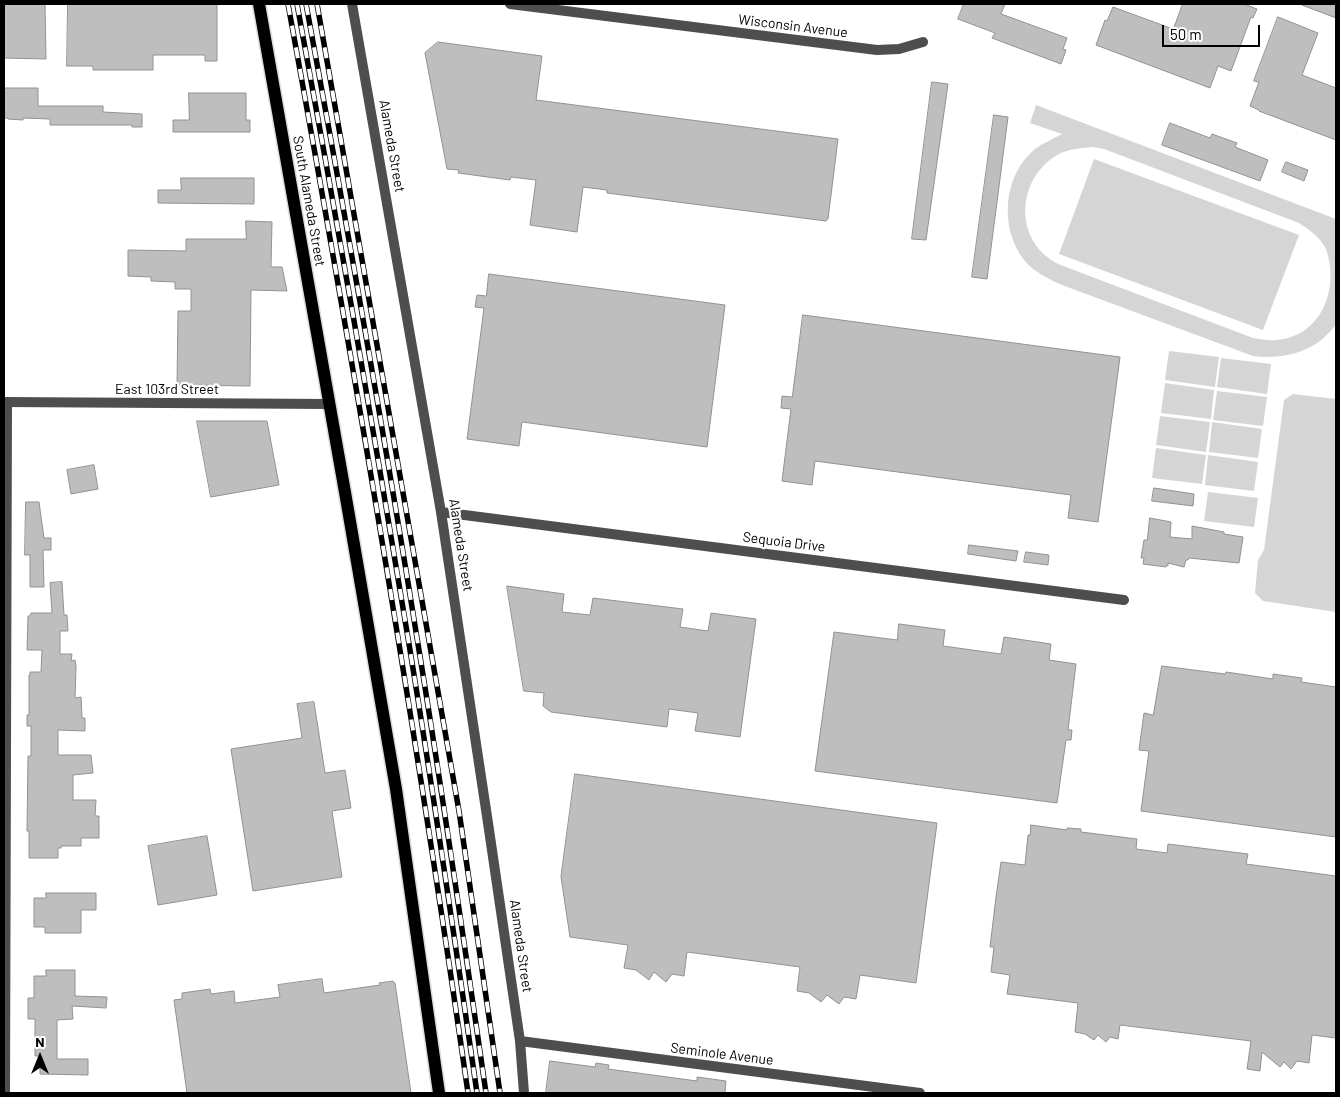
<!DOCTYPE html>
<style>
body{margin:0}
#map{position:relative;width:1340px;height:1097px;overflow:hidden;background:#fff;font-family:Barlow,sans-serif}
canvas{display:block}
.frame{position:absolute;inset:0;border:5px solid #000;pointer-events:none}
.north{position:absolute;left:15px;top:1032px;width:50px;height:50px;-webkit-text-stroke:4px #fff;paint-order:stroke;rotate:0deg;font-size:14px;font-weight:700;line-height:20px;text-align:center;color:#000}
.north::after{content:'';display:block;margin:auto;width:18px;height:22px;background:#000;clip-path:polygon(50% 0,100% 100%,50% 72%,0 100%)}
.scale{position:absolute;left:1162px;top:25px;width:98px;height:22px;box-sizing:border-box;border:2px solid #000;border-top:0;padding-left:6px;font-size:15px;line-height:18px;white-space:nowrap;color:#000;-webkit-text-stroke:4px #fff;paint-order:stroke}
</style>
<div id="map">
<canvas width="1340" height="1097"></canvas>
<div class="frame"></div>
<div class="north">N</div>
<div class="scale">50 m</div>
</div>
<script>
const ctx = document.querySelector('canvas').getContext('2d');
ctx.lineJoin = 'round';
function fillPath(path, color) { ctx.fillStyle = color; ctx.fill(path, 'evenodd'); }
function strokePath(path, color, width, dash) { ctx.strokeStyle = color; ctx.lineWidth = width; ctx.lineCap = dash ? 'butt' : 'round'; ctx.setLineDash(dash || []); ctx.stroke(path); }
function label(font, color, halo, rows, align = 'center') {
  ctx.font = font + ' Barlow,sans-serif'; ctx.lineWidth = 4.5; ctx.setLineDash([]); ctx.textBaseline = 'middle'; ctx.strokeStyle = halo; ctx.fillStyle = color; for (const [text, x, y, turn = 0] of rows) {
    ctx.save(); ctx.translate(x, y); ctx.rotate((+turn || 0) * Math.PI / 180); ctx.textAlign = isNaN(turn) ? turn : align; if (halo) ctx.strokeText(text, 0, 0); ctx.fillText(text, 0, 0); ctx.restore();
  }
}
const green = new Path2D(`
 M1036,105L1336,219V324C1318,351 1285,360 1253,356L1062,285C1048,279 1034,272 1024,260C999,228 1003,175 1035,149C1043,143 1053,139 1062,134L1030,123ZM1093,147L1104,149L1299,223C1310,230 1320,237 1326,249C1340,289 1321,337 1276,340C1268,341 1261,339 1253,338L1058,264C1049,259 1041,253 1035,244C1015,213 1027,171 1059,154C1069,149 1082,148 1093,147Z
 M1094,159L1299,235L1263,330L1059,254Z
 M1169,351L1219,357L1215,387L1165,380Z
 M1221,358L1271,364L1267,394L1217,387Z
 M1165,383L1214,390L1211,419L1161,413Z
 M1217,391L1267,397L1263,426L1213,420Z
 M1293,394L1336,399V612L1263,601L1255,593L1258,560L1264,550L1284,400Z
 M1160,416L1210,422L1206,452L1156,445Z
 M1212,422L1262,429L1258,458L1209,452Z
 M1156,448L1206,455L1202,484L1152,478Z
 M1208,455L1258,462L1254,491L1205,485Z
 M1208,492L1258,498L1254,527L1204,521Z`);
const building = new Path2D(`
 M4,4H45L46,59L4,58Z
 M68,4H217V61H205V55H153V70H93V66H67Z
 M964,4H1005L1001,14L1067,38L1063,49L1066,50L1061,64L992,38L995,33L958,19Z
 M1183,4H1244L1257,9L1253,18L1251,17L1231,71L1218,66L1210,88L1096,45L1105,20L1107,21L1113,7L1173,29Z
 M1302,4H1336V18L1302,5Z
 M1278,17L1318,33L1302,75L1336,88V140L1259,111V110L1250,106L1259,82L1254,81Z
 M438,42L542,56L536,100L838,139L828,219L826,221L607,193V190L583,187L577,232L530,225L536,180L511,177L510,180L458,173L459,170L447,169L425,53Z
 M932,82L948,84L926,240L912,239Z
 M4,88H38V106H103V112L142,114V127H132V125H50V119L23,118V120L8,119V118H4Z
 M189,93H246V120H250V132H173V120H189Z
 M994,115L1008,117L987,279L972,277Z
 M1170,123L1210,138L1212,134L1237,143L1235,147L1268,160L1260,181L1162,145Z
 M1286,162L1308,170L1304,181L1282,172Z
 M181,178H254V204L158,203V190H181Z
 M246,221L272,222L271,267H282L287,291L251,290L250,386L177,385L178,311H191V289H175V282L151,281V277L128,276V250L186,251V239H246Z
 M489,274L725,305L707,447L522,422L519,446L467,439L484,308L475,307L477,295L486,296Z
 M803,315L1120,357L1098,522L1068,518L1071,495L815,461L812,485L782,481L791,409L781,408L782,396L792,397Z
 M197,421H267L279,485L211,497Z
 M94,465L98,489L71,494L67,470Z
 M1154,488L1194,494L1193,506L1152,501Z
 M26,502H39L44,538H51V550H43L44,587H30V555H25Z
 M1150,518L1171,522L1170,537L1192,539V526L1224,532V534L1243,537L1239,563L1189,558L1188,560H1186L1184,567L1168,563V566L1167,565L1166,567L1143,564L1144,558H1141L1144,540H1147Z
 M969,545L1018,551L1016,561L968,554Z
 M1026,552L1049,555L1048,565L1024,562Z
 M62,582L64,615H67L68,631H60V654H72L71,661L75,660L76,667L75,698L81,697L82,718H85V731L58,730V755H91L93,773L73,775V800H96L95,816H99V838H81V846H61V848H58V858H29V831H27L28,756H31V726H27V715H29V675H30V672H41L42,650H27L28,616H30L31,613H52L50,583Z
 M507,586L564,594L562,612L590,615L593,598L683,609L680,627L708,631L711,613L756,619L740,737L695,731L698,713L669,709L667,727L551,712L543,706L544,693L524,691Z
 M899,624L945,630L943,646L1001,654L1004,637L1051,644L1049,660L1076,664L1068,730H1072L1071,740H1066L1057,803L815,771L834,632L897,640Z
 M1162,666L1225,674L1226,672L1273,679V674L1302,678L1301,682L1336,687V837L1141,811L1149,751L1139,750L1144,713L1153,715Z
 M314,702L325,773L345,770L351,808L332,811L342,877L253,891L231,749L302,738L297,704Z
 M575,774L937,823L916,983L860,975L856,999L844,997L839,1004L827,995L821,1002L809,993L797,991L800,967L687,952L684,976L672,974L666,982L654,972L649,980L636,970L624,968L628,945L570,937L561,877Z
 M1031,825L1067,830V828L1081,829V832L1137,839L1136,849L1167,853L1168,844L1248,854L1246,864L1336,876V1038L1312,1035L1309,1063L1297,1061L1291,1069L1284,1062L1280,1067L1262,1052L1260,1071L1247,1069L1251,1041L1120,1025L1118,1039L1110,1037L1106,1042L1098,1035L1094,1040L1085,1034L1075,1032L1078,1003L1007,994L1010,975L991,972L994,947H990L996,897L1001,862L1025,865L1028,835H1030Z
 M207,836L217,895L158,905L148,846Z
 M46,893H96V910H81V933H45V927H34V898H46Z
 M46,970H75V996L107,997L106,1008L72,1006L73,1019L57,1020V1059H88V1075L40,1074V1056H35V1019H28V998H34V976H46Z
 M322,979L324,993L380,985L379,983L393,981L394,983H395L411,1093H187L174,1000L182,999V993L210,989L211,994L234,991L235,1003L280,997L278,985Z
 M550,1061L595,1067L596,1063L609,1065L608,1069L697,1081V1077L726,1081L725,1093H546Z`);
const minor = new Path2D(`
 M510,4L877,50L899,49L923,42
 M441,512L1124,600
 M520,1041L920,1093
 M5,1093L7,402`);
const tertiary = new Path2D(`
 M352,4L441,512L488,823L520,1041L524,1093
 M4,402L329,404`);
const primary = new Path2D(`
 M259,4L346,498L396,789L439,1093`);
const rail = new Path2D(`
 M288,4C354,366 416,729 468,1093
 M297,4C336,215 373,426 408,638C433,789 455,941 477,1093
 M306,4C345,215 383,426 417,638C442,789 464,941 486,1093
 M317,4L459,811L500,1093`);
const streetNames = [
 ["Wisconsin Avenue",793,26,7],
 ["Alameda Street",392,146,80],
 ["South Alameda Street",309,201,80],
 ["East 103rd Street",167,389],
 ["Sequoia Drive",784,542,7],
 ["Alameda Street",461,545,81],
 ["Alameda Street",521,946,82],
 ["Seminole Avenue",722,1054,7]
];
fillPath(green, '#d5d5d5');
fillPath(building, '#bebebe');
strokePath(building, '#929292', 1);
strokePath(primary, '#dbdbdb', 15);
strokePath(minor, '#4e4e4e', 10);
strokePath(tertiary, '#4e4e4e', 10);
strokePath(primary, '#000', 12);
strokePath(rail, '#000', 5.5);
strokePath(rail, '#fff', 4, [11]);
label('14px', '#000', '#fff', streetNames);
</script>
